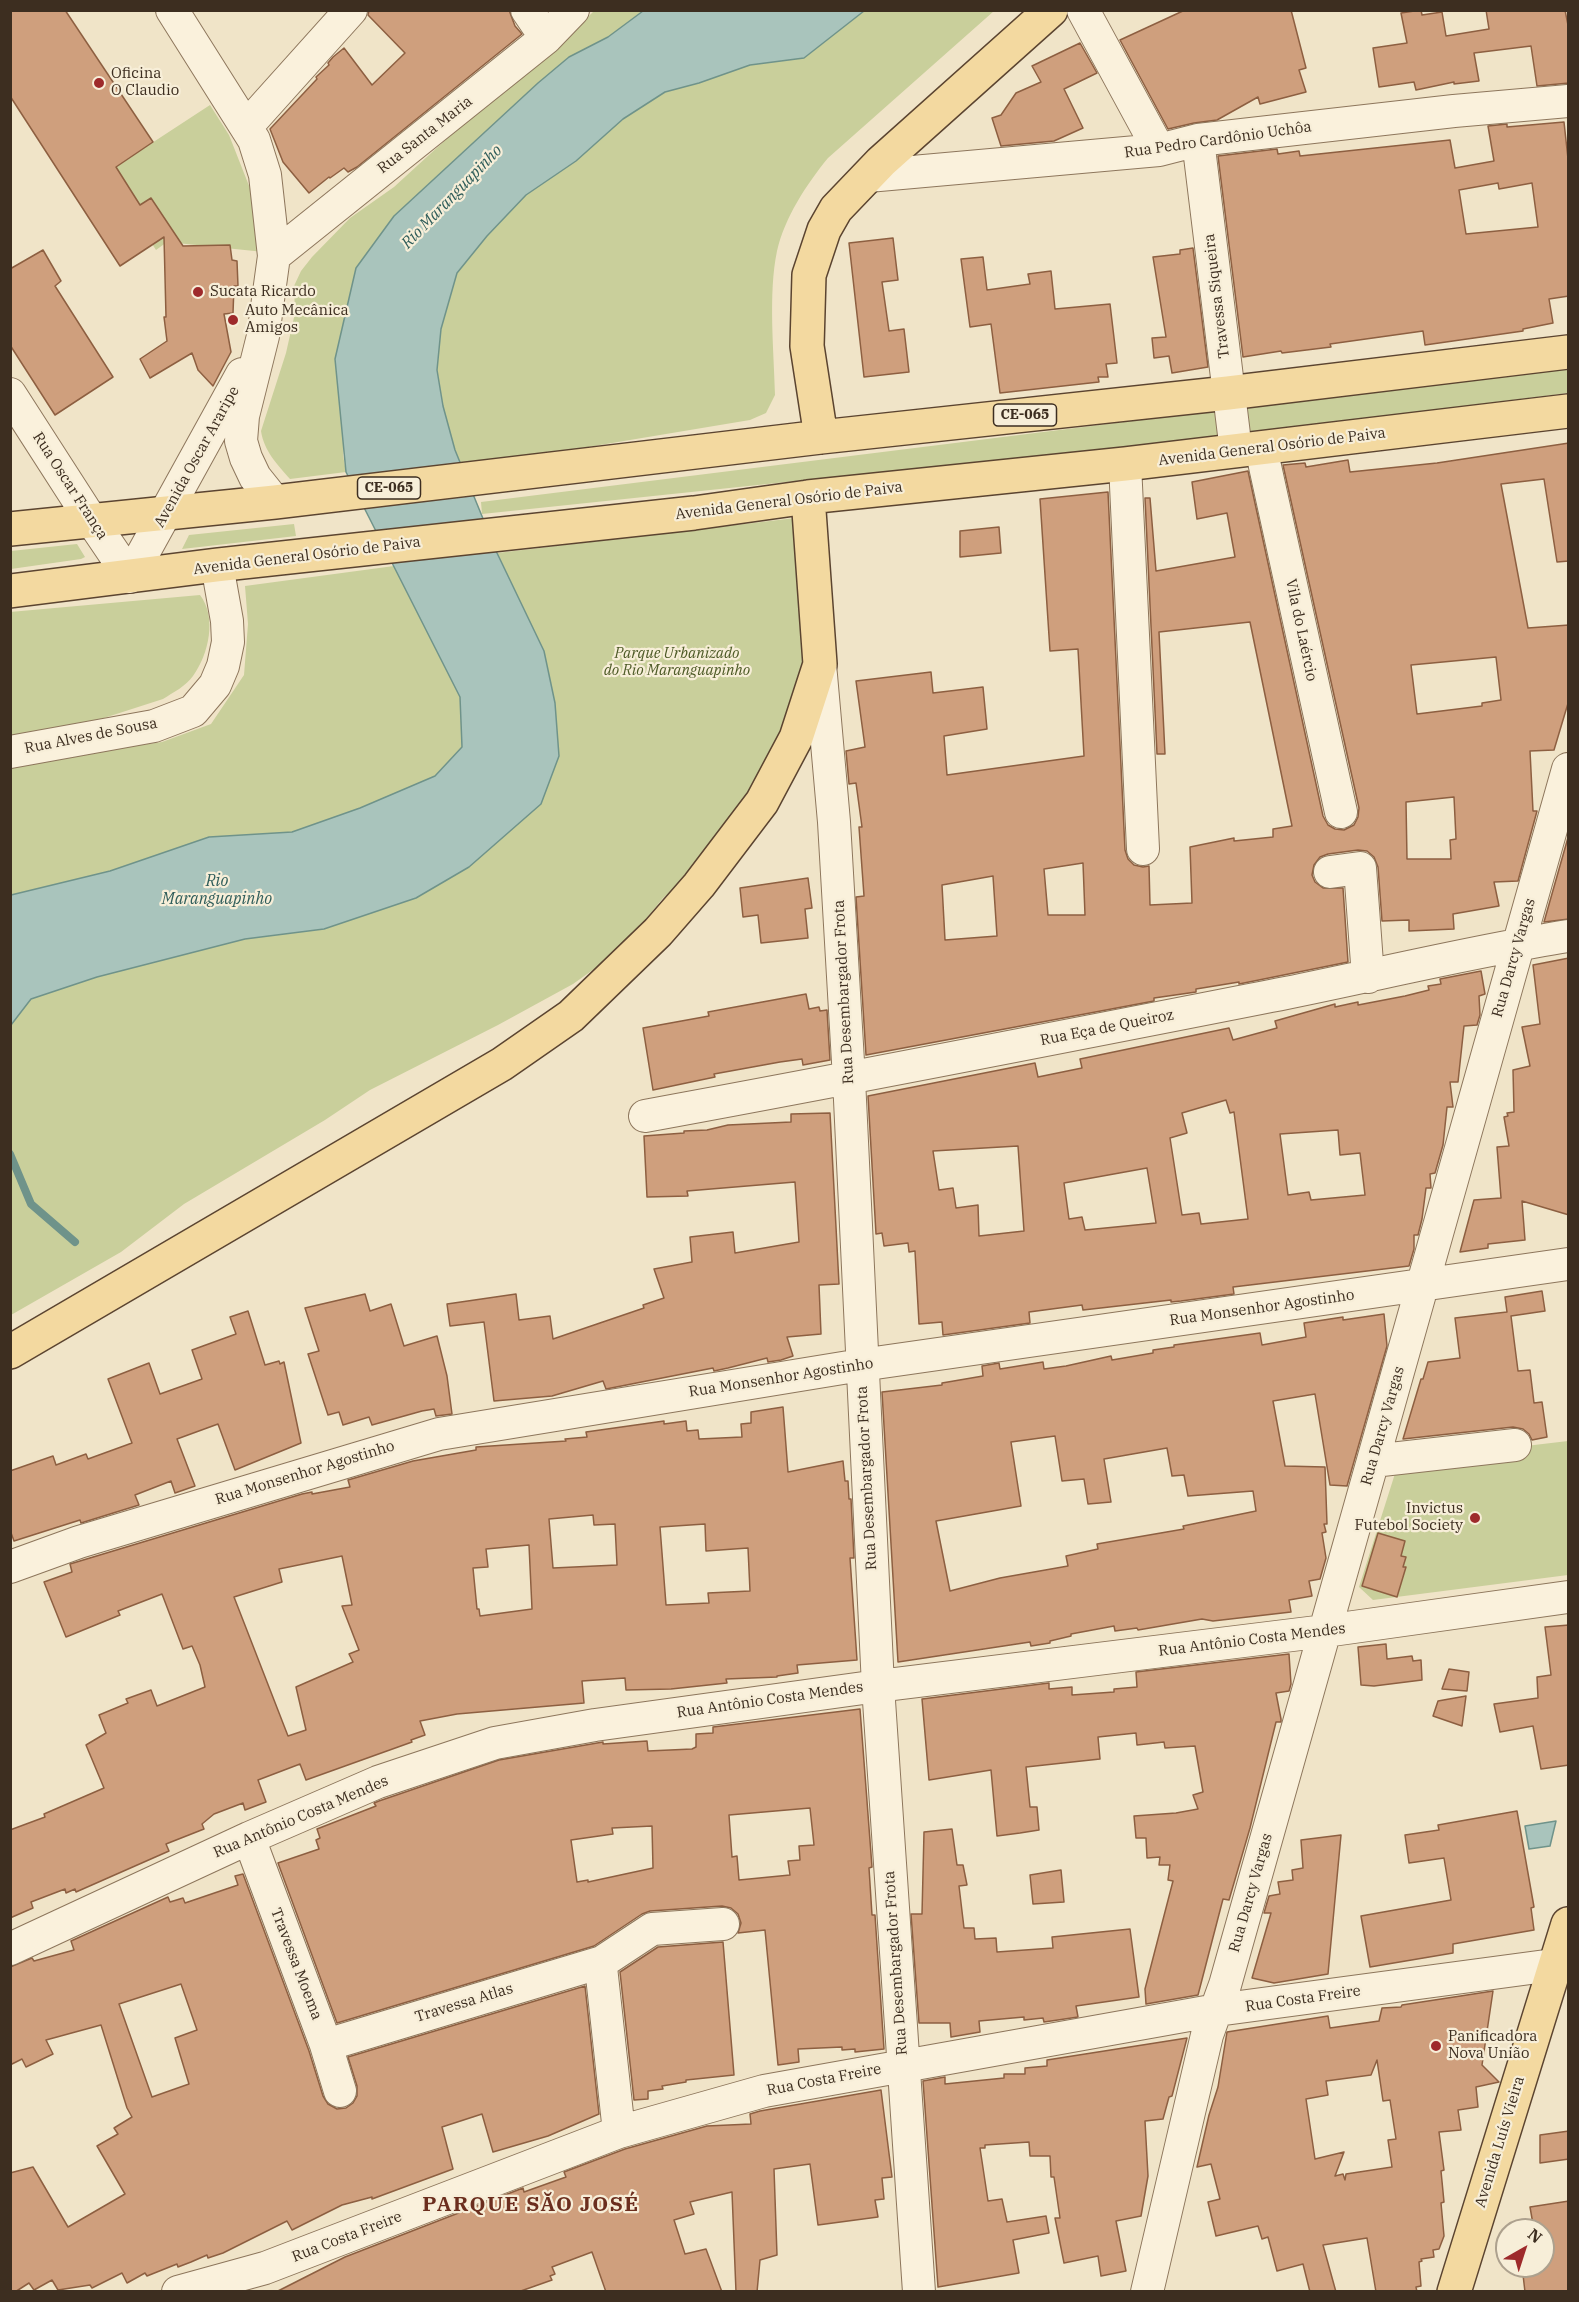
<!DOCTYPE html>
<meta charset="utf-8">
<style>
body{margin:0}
#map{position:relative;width:1579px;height:2302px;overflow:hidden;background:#f0e4c8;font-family:"IBM Plex Serif",serif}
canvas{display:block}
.frame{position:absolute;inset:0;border:12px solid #3d2e20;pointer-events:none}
.north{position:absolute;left:1495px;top:2218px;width:60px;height:60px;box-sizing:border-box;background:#f7eed8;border:2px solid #ada18e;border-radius:50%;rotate:39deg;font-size:16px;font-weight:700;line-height:24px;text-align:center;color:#3d2e20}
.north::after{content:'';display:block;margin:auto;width:21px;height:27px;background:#9e2a2b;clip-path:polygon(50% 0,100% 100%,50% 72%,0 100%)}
</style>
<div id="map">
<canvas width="1579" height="2302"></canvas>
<div class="frame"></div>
<div class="north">N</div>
</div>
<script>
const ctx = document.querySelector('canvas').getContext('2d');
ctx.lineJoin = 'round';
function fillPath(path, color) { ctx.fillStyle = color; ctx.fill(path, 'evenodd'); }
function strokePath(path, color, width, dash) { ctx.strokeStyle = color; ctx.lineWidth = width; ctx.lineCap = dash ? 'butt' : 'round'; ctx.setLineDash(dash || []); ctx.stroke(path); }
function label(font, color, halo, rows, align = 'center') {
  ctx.font = font + ' "IBM Plex Serif",serif'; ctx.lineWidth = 4.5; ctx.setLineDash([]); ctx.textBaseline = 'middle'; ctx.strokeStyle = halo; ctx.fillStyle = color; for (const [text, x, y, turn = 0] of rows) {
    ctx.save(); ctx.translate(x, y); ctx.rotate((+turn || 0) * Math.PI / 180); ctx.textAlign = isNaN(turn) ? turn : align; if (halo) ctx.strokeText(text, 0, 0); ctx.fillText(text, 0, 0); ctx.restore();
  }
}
const green = new Path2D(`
 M594,11H643L608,37L569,57L538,83L394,216L356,268L343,455L346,472L290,479C277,464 264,451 261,431L286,353L295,313L294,286L301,271L312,257L350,218L394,187L476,112L558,46Z
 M864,11H994L828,158C806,185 785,217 777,251C768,294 774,351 775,395L766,413L750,420L462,468L455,450L443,406L437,370L441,329L457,273L487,236L526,195L576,161L623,119L665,92L699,83L750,65L804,58Z
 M210,105L229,135L255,201L264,252L167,242L156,250L106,173Z
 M1568,369V393L1244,434L1240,407Z
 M1220,410L1224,436L482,514L481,502Z
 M804,517L811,636L792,736L689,876L663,898L621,950L573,984L498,1025L370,1090L325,1120L184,1204L121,1252L11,1315V1025L31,999L97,977L245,939L324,929L559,756L555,703L544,651L497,553Z
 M294,524L296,536L182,549L189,535Z
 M77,544L85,557L81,559L11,569V551Z
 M394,566L460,697L462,747L435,776L360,808L292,832L209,837L110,871L11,895L10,763L162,742L211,724L244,675L248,624L245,586Z
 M200,595C217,617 209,654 193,676C186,686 174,692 163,699L48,736L11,742L10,612Z
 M1568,1441V1575L1373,1600L1359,1587L1399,1461Z`);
const water = new Path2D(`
 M643,11H864L804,58L750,65L699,83L665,92L623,119L576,161L526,195L487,236L457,273L441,329L437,370L443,406L455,450L497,553L544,651L555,703L559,756L541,804L469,867L416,898L324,929L245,939L97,977L31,999L11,1025V895L110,871L209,837L292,832L360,808L435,776L462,747L460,697L346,472L335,359L356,268L394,216L538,83L569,57L608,37Z
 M1556,1821L1550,1846L1529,1849L1525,1826Z`);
const stream = new Path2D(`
 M10,1154L31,1204L75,1242`);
const building = new Path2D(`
 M10,10H65L153,142L116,167L140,205L151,198L183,246L230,245L232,260L237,261L238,286H234L233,313L224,314L231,352L213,386L198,370L192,353L150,378L140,359L167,341L164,317H166L164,237L120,266L10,96Z
 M369,10H509L515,26L522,34L357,167L348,172L344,168L330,178L329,177L309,193L283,162L270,129L317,79L316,77L329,65L328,63L333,57L344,48L372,85L405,53L368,15Z
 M1185,10H1291L1306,68L1299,70L1306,92L1260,104L1258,97L1217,120L1194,123L1168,129L1120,40Z
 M1421,10L1422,15L1442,12L1446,36L1489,29L1486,10H1565L1569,30V83L1537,86L1531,46L1474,53L1479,81L1454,84V82L1416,90L1414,82L1379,87L1373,48L1407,43L1401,13Z
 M1080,43L1097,73L1064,89L1083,128L1054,141L1001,146L992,118L1001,115L1016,93L1041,82L1032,66Z
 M1564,122L1569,168V296L1549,299L1553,323L1523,329V331L1425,345L1423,331L1330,344L1331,347L1282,353L1281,351L1243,357L1218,156L1277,149L1278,154L1299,151L1300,156L1450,140L1455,168L1494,161L1488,126L1507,124V127ZM1498,183L1499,189L1532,183L1538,227L1466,234L1459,190Z
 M893,238L898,280L882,282L889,331L904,329L909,372L864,377L849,243Z
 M1193,248L1208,367L1172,373L1169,356L1154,358L1152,338L1166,337L1153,257L1180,254V250Z
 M43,250L61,281L55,286L113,377L55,415L10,345V269Z
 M983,257L987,290L1030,284L1028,274L1051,271L1055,309L1110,304L1117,363L1106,364L1108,377H1098L1099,382L1000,393L991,324L970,327L961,259Z
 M1569,443V561L1557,562L1544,479L1501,484L1528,628L1569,625V700L1554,750L1530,751L1533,811H1537L1518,881L1494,882L1499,906L1453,914L1454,929L1409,931V920L1382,921L1378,867L1374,857L1367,851L1358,850L1328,854L1320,857L1314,865L1312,875L1315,882L1323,888H1343L1348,962L1239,984V982L1196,989V992L1154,998V1001L866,1055L856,897L864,896L859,827H862L856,783L849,784L846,751L865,747L856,681L931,672L933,693L983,687L987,729L944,736L947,775L1084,756L1078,649L1050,651L1040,499L1108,492L1125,850L1128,859L1134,865L1143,867L1149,866L1150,905L1192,903L1190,847L1234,838V841L1273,837V829L1292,826L1250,622L1159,632L1165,754H1157L1145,498H1150L1156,571L1235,557L1227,513L1197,519L1192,482L1248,471L1323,816L1328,825L1335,829L1344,830L1354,825L1358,817L1359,808L1283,465L1305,463L1306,467L1348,460L1350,472L1437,463ZM1496,657L1501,700L1482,703V706L1417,714L1411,665ZM1454,797L1456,839L1450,840L1451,859H1407L1406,802ZM1083,863L1085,915H1048L1044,869ZM993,876L997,936L945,940L942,885Z
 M999,527L1001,553L960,557V531Z
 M1569,834V919L1544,922Z
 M808,878L812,908L805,909L808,938L761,943L758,915L743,917L740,888Z
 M1569,958V1215L1522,1201L1525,1240L1488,1244V1248L1460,1252L1474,1200L1501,1198L1497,1147L1509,1146L1504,1117L1508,1116L1507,1113L1514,1112L1513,1070L1530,1066L1522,1027L1540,1024L1533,965Z
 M1481,971L1485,994L1479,996L1480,1015L1477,1025L1464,1026L1458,1082H1450L1453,1107H1447L1443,1145L1435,1173L1430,1174L1431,1188H1426L1422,1219L1418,1235H1414V1249L1409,1266L1233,1287L1234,1294L1181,1301L1171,1302V1300L1083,1310L1082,1305L1029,1312L1030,1323L943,1335L942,1322L919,1324L915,1251L909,1252L908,1243L884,1246L882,1233L876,1234L868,1096L1035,1063L1038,1077L1082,1068L1080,1059L1229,1028L1233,1040L1277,1028L1275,1021L1335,1004V1007L1358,1002V1005L1405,996L1429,990L1428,986L1441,984L1440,979ZM1226,1100L1230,1113L1234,1112L1248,1219L1201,1224L1199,1213L1182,1215L1170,1138L1187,1133L1182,1113ZM1338,1130L1340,1155L1360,1153L1365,1195L1311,1200L1309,1192L1288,1195L1280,1134ZM1018,1146L1024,1231L979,1236L978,1205L956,1208L953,1188L939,1190L933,1151ZM1147,1168L1156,1223L1085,1230L1082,1217L1069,1219L1064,1183Z
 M806,994L809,1009L819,1007L820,1011L827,1010L830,1060L803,1065L802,1059L780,1062L714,1074L715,1077L653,1090L643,1028L709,1016L708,1012Z
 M830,1113L839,1284L819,1285L821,1334L787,1337L793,1356L781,1360L768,1362L767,1358L728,1368L714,1371L713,1368L606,1389L603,1381L552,1396L494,1401L484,1322L450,1326L447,1304L516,1294L519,1320L550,1316L553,1339L644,1308L643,1305L664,1298L654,1269L692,1262L690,1237L733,1232L735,1253L799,1242L795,1182L687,1191L688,1196L647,1197L644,1136L684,1133V1131L707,1130L728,1125L791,1122V1114Z
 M1542,1291L1545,1311L1511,1316L1518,1371L1530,1370L1534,1403L1542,1402L1547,1437L1532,1440L1529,1434L1523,1429L1513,1427L1403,1439L1421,1379H1423L1428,1362L1460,1358L1455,1318L1507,1312L1505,1297Z
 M365,1294L370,1311L391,1304L404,1346L437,1336L447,1376L452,1414L436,1416L434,1409L422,1411L372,1425L369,1417L343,1425L339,1412L328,1415L308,1354L319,1351L305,1308Z
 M248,1311L265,1365L279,1361L280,1364L284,1362L301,1443L235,1470L218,1424L177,1439L195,1486L175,1493L171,1481L135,1495L139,1505L81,1523L80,1520L14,1541L10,1530V1471L53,1456L56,1465L86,1454L88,1459L132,1443L108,1379L149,1363L160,1394L202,1379L192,1350L236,1334L230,1317Z
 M1384,1314L1387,1346L1347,1486L1330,1485L1315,1394L1273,1401L1285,1466L1325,1467L1327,1524H1324L1326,1532L1322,1533L1326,1558L1320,1579L1309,1581L1312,1596L1289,1600L1291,1612L1213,1621L1202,1619L1138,1630L1137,1628L1115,1631L1114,1626L1071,1634V1636L1050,1641V1643L1031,1646L1030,1642L898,1662L882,1392L942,1385V1383L983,1376L982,1366L999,1363L1000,1369L1043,1362L1044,1369L1066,1366L1111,1356L1112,1360L1153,1353V1350L1174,1347V1345L1260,1333L1262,1345L1306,1337L1304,1323L1343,1317V1320ZM1055,1436L1062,1481L1084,1479L1088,1504L1111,1502L1104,1459L1167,1448L1172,1476L1184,1475L1188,1496L1253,1491L1256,1511L1183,1526L1184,1529L1097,1544L1098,1549L1066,1556L1068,1566L1000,1578L950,1591L936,1521L1021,1506L1011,1442Z
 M783,1407L788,1472L843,1461L845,1481H848L849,1499H851L854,1558H850L857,1660L797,1665L798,1673L777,1676V1677L726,1679L727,1683L671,1689L626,1690L625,1678L582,1681L584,1703L457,1714L420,1721L425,1735L411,1740L412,1742L306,1780L300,1764L258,1780L266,1802L245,1810L243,1803L214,1814L202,1824L204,1829L166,1844L169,1851L76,1892L75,1889L66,1893L65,1889L31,1902L33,1908L10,1918V1830L45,1817L44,1814L104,1788L86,1745L106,1733L99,1715L128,1703L126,1699L151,1690L157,1706L205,1687L200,1665L192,1646L183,1649L162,1594L118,1611L120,1615L66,1637L44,1582L72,1572L70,1564L302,1494L312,1492V1494L350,1487L348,1480L413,1461L476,1450V1447L566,1441L565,1439L587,1437L586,1432L664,1421V1424L686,1421L687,1431L698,1430L699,1439L742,1437L741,1424L751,1423V1412ZM593,1515L594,1525L615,1524L617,1565L553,1568L549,1519ZM705,1524L706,1551L748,1548L750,1591L708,1593L709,1603L666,1605L660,1527ZM529,1545L532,1609L480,1616L479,1609H477L473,1568L488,1567L486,1549ZM342,1556L352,1605L342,1606L359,1650L349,1654L353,1662L296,1687L306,1730L288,1736L234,1597L282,1582L279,1569Z
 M1378,1533L1405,1541L1401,1556L1406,1557L1403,1567H1406L1397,1597L1362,1586Z
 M1569,1625V1765L1541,1769L1533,1726L1500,1732L1494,1704L1538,1698L1537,1677L1551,1675L1545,1627Z
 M1386,1644L1387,1659L1412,1656L1413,1661L1421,1660L1422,1680L1374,1686L1361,1685L1358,1647Z
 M1289,1654L1291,1684L1289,1691L1276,1693L1281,1719V1722H1276L1250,1828L1229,1900L1223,1899L1198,1995L1146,2004L1145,1989L1173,1881L1168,1880L1170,1865H1159L1160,1857L1147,1858L1146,1838H1136L1134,1816L1176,1813L1198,1809L1193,1795L1203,1792L1195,1746L1165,1748L1164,1742L1137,1745L1136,1733L1098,1737L1100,1759L1026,1767L1030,1807H1037L1039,1830L1020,1833L997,1836L991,1770L929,1780L922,1699L1049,1683V1689L1072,1687V1695L1114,1692V1689L1137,1687L1136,1672Z
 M1449,1669L1469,1672L1467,1691L1442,1689Z
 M1466,1696L1462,1726L1433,1716L1438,1701Z
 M860,1709L872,1867L869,1868L872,1915H875L884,2049L855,2052V2049L842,2050V2047L798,2049L799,2062L778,2065L765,1930L738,1933L741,1923L738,1914L731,1908L722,1906L650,1911L642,1914L594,1946L337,2023L278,1863L319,1849L316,1840L320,1838L317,1829L376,1806L374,1803L379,1801L499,1760L603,1742V1744L647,1741L648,1751L692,1749L696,1747V1734L713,1733V1727ZM810,1808L814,1845L799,1846L800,1860L788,1861L790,1875L739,1880L737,1856L732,1857L729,1815ZM652,1826L653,1868L588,1882V1880L577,1882L571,1840L613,1834L612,1828Z
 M1517,1811L1534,1907L1531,1908L1534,1930L1453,1944V1953L1370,1967L1361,1916L1451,1900L1444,1858L1409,1863L1405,1835L1439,1830L1438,1825Z
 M952,1829L957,1865H963L967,1885L959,1886L964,1928H974L975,1939L996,1938L997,1952L1053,1948L1052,1937L1130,1929L1139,1997L1076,2006L1078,2017L1051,2021L1044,2022L1043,2018L1024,2020V2017L979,2021L980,2032L951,2037L950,2023H919L911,1914H922L924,1832Z
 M1341,1835L1328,1974L1274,1983L1252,1978L1271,1913H1264L1269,1896L1280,1894L1278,1882L1293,1880L1292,1870L1303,1868L1301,1840Z
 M1061,1870L1064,1902L1033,1904L1030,1875Z
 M243,1874L309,2051L323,2096L328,2104L337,2109L346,2108L353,2103L357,2096V2086L348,2057L585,1986L599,2114L548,2136L493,2152L482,2114L442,2127L453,2169L372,2199V2197L342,2205L292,2230L287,2221L223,2253L208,2258L207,2255L191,2262L178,2267L177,2264L147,2276L145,2273L127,2283L122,2273L92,2288L90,2285L58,2290L52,2280L34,2290L29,2283L15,2292H10V2173L33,2167L68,2227L125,2194L97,2146L118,2134L114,2128L132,2117L127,2108L101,2025L46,2040L53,2054L26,2067L22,2059L10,2065V1967L32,1958L34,1961L74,1950L71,1941L168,1897L170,1902L183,1898L185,1903L238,1885L235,1876ZM181,1984L197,2030L175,2038L189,2084L152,2097L119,2004Z
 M723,1942L734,2075L686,2080V2082L662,2086L663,2089L648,2091V2099L634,2100L620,1972L658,1947Z
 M1493,1991L1482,2065L1499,2082L1476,2087L1478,2107L1458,2110L1461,2130L1439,2132L1444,2170L1441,2171L1444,2202L1441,2203L1444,2236L1439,2249L1433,2250L1434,2257L1421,2259L1422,2261L1419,2262L1421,2286L1416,2287L1417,2292H1376L1367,2238L1323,2245L1336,2292H1310L1303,2264L1277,2271L1268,2237L1262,2239L1258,2226L1216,2236L1208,2202L1220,2199L1211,2164L1197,2167L1209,2115L1218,2087L1227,2032L1328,2016L1330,2028L1379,2021L1382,2008L1401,2007L1402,2005ZM1377,2060L1383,2101L1390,2100L1396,2139L1388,2140L1392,2167L1346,2174L1345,2180L1343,2174L1335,2176L1344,2152L1315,2159L1306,2099L1328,2095L1326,2081L1371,2075Z
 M1187,2038L1172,2096L1169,2097L1163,2119L1145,2121L1148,2176L1141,2216L1116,2221L1126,2271L1101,2276L1098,2256L1064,2263L1055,2218H1060L1054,2177H1051L1050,2156H1030L1029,2142L985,2145V2148H980L988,2201L1002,2199L1007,2222L1046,2216L1049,2233L1013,2240L1019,2273L938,2287L923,2081L945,2077V2084L1004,2078V2074H1025V2068L1047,2066V2060Z
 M881,2090L892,2177L882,2178L884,2199L875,2200L878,2217L818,2225L810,2164L774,2169L777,2255L760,2260L757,2292H736L732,2192L690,2202L694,2214L674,2220L685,2254L706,2249L722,2292H606L592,2252L552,2267L555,2274L550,2276L552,2280L518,2292H276L345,2257L523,2188L524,2192L566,2177L564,2172L625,2149L707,2126L751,2124L750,2114L760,2111Z
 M1569,2131V2159L1540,2163V2135Z
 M1569,2201V2292H1525L1522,2266H1543V2230H1534L1530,2207Z`);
const minor = new Path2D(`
 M172,10L254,140L265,175L274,256L263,336L243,416L241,441L246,458L255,477L275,502
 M527,10L546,38
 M1083,10L1159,150
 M246,127L351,10
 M1198,140L1236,451
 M868,176L1159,150L1198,140L1454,111L1568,101
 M274,256L546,38L573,10
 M10,394L84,509L130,577L242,374
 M1261,448L1341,812
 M1125,464L1143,849
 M820,664L834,822L849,1079L878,1686L919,2292
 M10,752L154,726L193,711L215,685L223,666L228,642L227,621L217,565
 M1330,872L1360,868L1368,977
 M645,1116C859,1077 1072,1035 1286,993C1380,974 1474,951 1568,936
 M1373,1461L1515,1445
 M10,1567L79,1542L439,1434L861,1365L1568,1264
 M249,1838L326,2045L340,2091
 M10,1949L249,1838L378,1782L495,1743L595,1725L878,1686L1325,1631L1568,1597
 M602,1962L601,1967L619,2132
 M326,2045L602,1962L652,1929L723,1924
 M178,2292L265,2268L619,2132L764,2091L1217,2010L1568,1963
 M1147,2292L1207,2035L1225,1985L1568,769`);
const major = new Path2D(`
 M821,437L807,346L809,275L824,230L836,209L881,162L1051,10
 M10,529L275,502L821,437L1228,393L1568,352
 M10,591L217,565L694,513L808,497L1125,464L1568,411
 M10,1352L502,1064L571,1016L658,932L699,885L762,802L796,738L820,664L808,497
 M1454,2292L1568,1924`);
const markers = [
 [99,83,6,"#9e2a2b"],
 [198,292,6,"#9e2a2b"],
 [233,320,6,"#9e2a2b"],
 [1475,1518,6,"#9e2a2b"],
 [1436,2046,6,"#9e2a2b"]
];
const shields = [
 [1025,415,63],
 [389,488,63]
];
const shieldNames = [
 ["CE-065",1025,415],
 ["CE-065",389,488]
];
const poiNames = [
 ["Oficina",111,74],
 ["O Claudio",111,91],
 ["Sucata Ricardo",210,292],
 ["Auto Mecânica",245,311],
 ["Amigos",245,328],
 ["Invictus",1463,1509,"right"],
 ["Futebol Society",1463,1526,"right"],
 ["Panificadora",1448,2037],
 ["Nova União",1448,2054]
];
const streetNames = [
 ["Rua Santa Maria",425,135,-38],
 ["Rua Pedro Cardônio Uchôa",1218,140,-8],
 ["Travessa Siqueira",1217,296,-97],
 ["Avenida General Osório de Paiva",1272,447,-7],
 ["Avenida Oscar Araripe",197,457,-61],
 ["Rua Oscar França",70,486,57],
 ["Avenida General Osório de Paiva",789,501,-7],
 ["Avenida General Osório de Paiva",307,556,-7],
 ["Vila do Laércio",1301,630,78],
 ["Rua Alves de Sousa",91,736,-11],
 ["Rua Darcy Vargas",1514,958,-74],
 ["Rua Desembargador Frota",844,992,-93],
 ["Rua Eça de Queiroz",1107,1028,-11],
 ["Rua Monsenhor Agostinho",1262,1308,-8],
 ["Rua Monsenhor Agostinho",781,1378,-9],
 ["Rua Darcy Vargas",1383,1426,-74],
 ["Rua Monsenhor Agostinho",305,1473,-17],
 ["Rua Desembargador Frota",867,1478,-93],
 ["Rua Antônio Costa Mendes",1252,1640,-7],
 ["Rua Antônio Costa Mendes",770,1700,-8],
 ["Rua Antônio Costa Mendes",301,1817,-23],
 ["Rua Darcy Vargas",1251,1893,-74],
 ["Rua Desembargador Frota",896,1963,-94],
 ["Travessa Moema",296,1964,69],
 ["Rua Costa Freire",1303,1999,-8],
 ["Travessa Atlas",464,2003,-17],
 ["Rua Costa Freire",824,2080,-11],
 ["Avenida Luís Vieira",1500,2142,-73],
 ["Rua Costa Freire",347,2237,-21]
];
const parkNames = [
 ["Parque Urbanizado",677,654],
 ["do Rio Maranguapinho",677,671]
];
const waterNames = [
 ["Rio Maranguapinho",452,197,-46],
 ["Rio",217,881],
 ["Maranguapinho",217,899]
];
const districtNames = [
 ["PARQUE SĂO JOSÉ",531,2205]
];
fillPath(green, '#c9cf9b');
fillPath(water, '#a9c4bc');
strokePath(water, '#6f938a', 1.5);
strokePath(stream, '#6f938a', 8);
fillPath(building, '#cf9f7d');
strokePath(building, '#8d5f41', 1.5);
strokePath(minor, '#8d765c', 34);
strokePath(major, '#5b4430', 36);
strokePath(minor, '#faf1dc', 32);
strokePath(major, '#f3d9a0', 33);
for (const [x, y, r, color] of markers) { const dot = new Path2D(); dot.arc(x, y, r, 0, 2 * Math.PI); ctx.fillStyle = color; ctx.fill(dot); strokePath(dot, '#f7eed8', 2); }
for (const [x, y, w] of shields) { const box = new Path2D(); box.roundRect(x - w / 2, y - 11, w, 22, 4.5); ctx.fillStyle = '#f7eed8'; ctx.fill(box); strokePath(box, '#3d2e20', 1.5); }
label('bold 14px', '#3d2e20', null, shieldNames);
label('15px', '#3d2e20', '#f7eed8', poiNames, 'left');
label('15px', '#3d2e20', '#f7eed8', streetNames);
label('italic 15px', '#4d5a26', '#f7eed8', parkNames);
label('italic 16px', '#2f5d5a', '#f7eed8', waterNames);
ctx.letterSpacing = '1.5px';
label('bold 21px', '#6b2e1e', '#f7eed8', districtNames);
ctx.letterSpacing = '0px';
</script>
